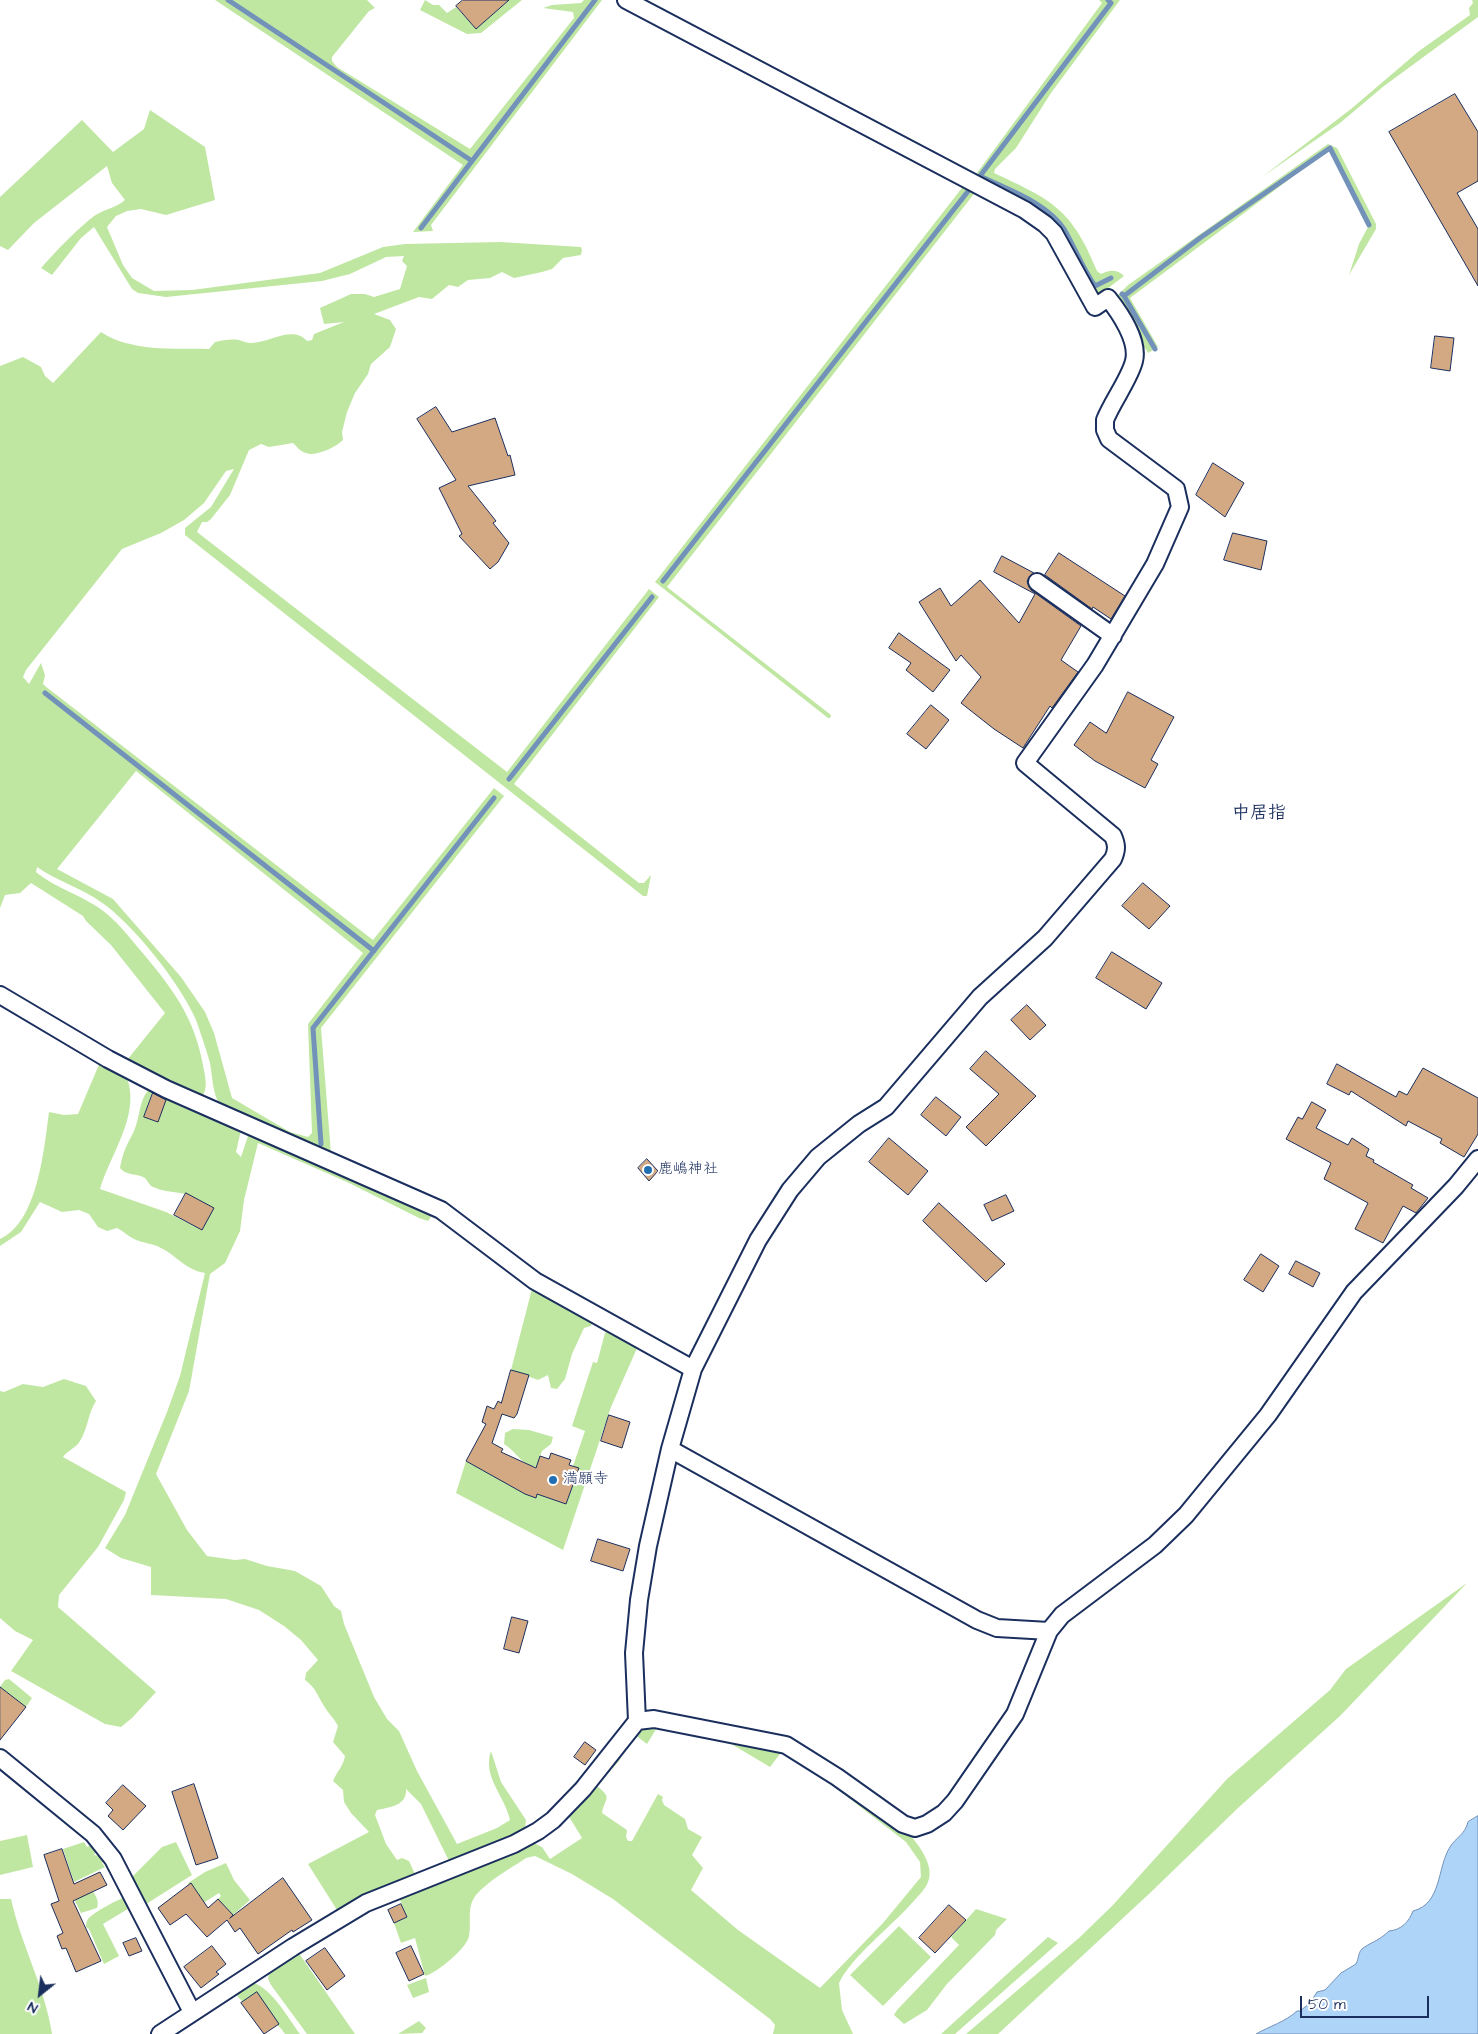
<!DOCTYPE html>
<meta charset="utf-8">
<style>
body{margin:0}
#map{position:relative;width:1478px;height:2034px;overflow:hidden;background:#fff;font-family:"Architects Daughter",sans-serif}
canvas{display:block}
.north{position:absolute;left:15px;top:1969px;width:50px;height:50px;-webkit-text-stroke:4px #fff;paint-order:stroke;rotate:209deg;font-size:14px;font-weight:700;line-height:20px;text-align:center;color:#1b2f5e}
.north::after{content:'';display:block;margin:auto;width:18px;height:22px;background:#1b2f5e;clip-path:polygon(50% 0,100% 100%,50% 72%,0 100%)}
.scale{position:absolute;left:1300px;top:1996px;width:129px;height:22px;box-sizing:border-box;border:2px solid #1b2f5e;border-top:0;padding-left:6px;font-size:15px;line-height:18px;white-space:nowrap;color:#1b2f5e;-webkit-text-stroke:4px #fff;paint-order:stroke}
</style>
<div id="map">
<canvas width="1478" height="2034"></canvas>
<div class="north">N</div>
<div class="scale">50 m</div>
</div>
<script>
const ctx = document.querySelector('canvas').getContext('2d');
ctx.lineJoin = 'round';
function fillPath(path, color) { ctx.fillStyle = color; ctx.fill(path, 'evenodd'); }
function strokePath(path, color, width, dash) { ctx.strokeStyle = color; ctx.lineWidth = width; ctx.lineCap = dash ? 'butt' : 'round'; ctx.setLineDash(dash || []); ctx.stroke(path); }
function label(font, color, halo, rows, align = 'center') {
  ctx.font = font + ' "Architects Daughter","Klee One",sans-serif'; ctx.lineWidth = 4; ctx.setLineDash([]); ctx.textBaseline = 'middle'; ctx.strokeStyle = halo; ctx.fillStyle = color; for (const [text, x, y, turn = 0] of rows) {
    ctx.save(); ctx.translate(x, y); ctx.rotate((+turn || 0) * Math.PI / 180); ctx.textAlign = isNaN(turn) ? turn : align; if (halo) ctx.strokeText(text, 0, 0); ctx.fillText(text, 0, 0); ctx.restore();
  }
}
const green = new Path2D(`
 M215,0H367L375,8L369,11L332,57V61L337,67L470,149L574,18L573,12L543,8L552,5L581,3L584,0H602L431,225L433,231L413,232L463,165Z
 M425,0L433,5H439L447,13L456,7L476,29L509,0H522L481,33L467,34L420,10Z
 M1099,0H1120L1051,93L1016,148L995,169L994,173C1052,200 1072,209 1097,271L1101,274C1110,270 1117,269 1124,276L1099,295L1094,294L1069,248L974,177L1102,3Z
 M1472,0H1478V17L1384,86L1340,123L1262,177L1351,109L1419,51L1470,15L1469,8L1473,3Z
 M150,110L205,147L215,200L166,215L141,209L127,211L116,216L107,227L123,265L132,278L154,291L192,290L320,273L383,247L405,244L500,242L581,247L582,250L581,255L563,258L552,269L542,272L514,278L502,272L490,278L468,280L458,287L449,285L432,299L419,297L374,314L390,320L396,329L390,347L371,364L368,374L355,393L347,412L342,432L343,440C336,447 316,457 306,453C301,452 297,447 293,443L269,447L261,444L249,450L230,495L211,519L207,522H202L197,532L507,772L649,589L659,597L514,784L639,883H644L651,875L647,896H643L185,535V528L211,507L234,469L226,471L204,503L184,520L161,533L122,549L26,670L23,677L29,684L41,663L45,675L43,684L45,686L373,940L494,788L504,796L321,1028L331,1154L221,1107C212,1093 213,1079 210,1063C206,1049 201,1034 196,1020C180,983 133,924 101,902C81,888 57,881 37,867L36,872C58,890 86,896 107,914C120,925 130,938 141,951C172,988 194,1016 203,1065C205,1076 209,1089 201,1098L127,1060L165,1013L111,945L86,921L83,916L31,883L20,893L5,895L0,908V366L23,357L41,367L45,376L53,383L101,332C131,352 174,348 209,349L215,342C223,340 231,339 239,340C243,341 247,343 251,343C270,343 292,325 307,341L312,340L314,334L344,322L324,324L320,308L351,294H365L374,297L400,289L407,266L402,261L404,256L386,257L350,274L322,281L166,297L138,293L132,289L94,227L81,238L52,275L41,268C57,250 75,231 94,216C104,209 116,208 125,200L112,183L107,166L34,223L8,250L0,246V197L82,120L113,152L144,129ZM136,771L363,953L308,1024L312,1133L308,1137L290,1132L232,1098L214,1033L205,1012L181,977L113,899L57,869Z
 M1328,144L1337,148L1376,224V229L1349,275L1359,244L1369,225L1330,149L1130,298L1158,347L1148,353L1118,302L1117,296L1128,285Z
 M965,184L977,190L667,587L831,715L830,718H828L655,582Z
 M101,1060L128,1081C139,1117 110,1155 100,1189L166,1212L198,1228L200,1227L204,1205C191,1189 170,1195 153,1187C149,1185 148,1181 145,1178C137,1173 126,1176 120,1168C123,1151 127,1145 134,1131C141,1115 138,1100 151,1087L241,1130L236,1152L241,1157L248,1136L252,1132L428,1212L431,1217L428,1221L419,1218L347,1182L258,1143L244,1200L240,1231L225,1263L210,1274L189,1391L156,1474L187,1530L207,1556L235,1560L245,1559L267,1566L295,1571L321,1586L334,1606L341,1611L344,1624L374,1697L387,1719L399,1731L417,1771L457,1844L497,1828L510,1820C505,1796 482,1777 491,1751L501,1782L526,1820L525,1830L449,1861L421,1804L406,1789C407,1806 390,1807 377,1810L375,1815L386,1844L397,1860L402,1858L409,1861L415,1874L341,1911L337,1910L308,1864L369,1832L351,1813L344,1802L343,1790L333,1781C337,1771 343,1767 345,1756L333,1742L338,1726C334,1718 328,1713 324,1706C317,1695 316,1688 305,1680L306,1673L318,1660L301,1640L284,1626L259,1610L226,1599L151,1595V1567L121,1558L105,1548L125,1515L167,1412L180,1376L205,1273C186,1270 177,1256 161,1248C152,1243 142,1243 134,1239C128,1236 123,1231 117,1228L107,1231L98,1227L89,1214L79,1210L62,1212L40,1202L21,1232L0,1246V1239C38,1222 44,1149 49,1112L64,1115L78,1114ZM153,1091L167,1096L158,1122L145,1117Z
 M533,1285L592,1322L591,1326L584,1328L572,1354L565,1379L557,1389L551,1388L548,1375L538,1380L511,1370Z
 M609,1330L638,1346L611,1407L563,1550L456,1493L466,1461L536,1498L537,1494L566,1504L579,1468L573,1466L585,1431L572,1426L593,1362L597,1363L605,1333Z
 M64,1379L86,1386L96,1401C88,1413 88,1428 80,1441C76,1448 68,1450 63,1457L126,1492L124,1500L98,1547L59,1595L58,1607L156,1692L132,1718L121,1727L105,1724L11,1671L33,1640L15,1631L0,1618V1391L4,1392L23,1384L43,1387Z
 M513,1429L529,1430L553,1437L551,1444L542,1451L536,1467C520,1464 516,1451 504,1444L505,1433Z
 M1467,1583L1340,1716L1238,1808L1150,1893L998,2034H966L1079,1938L1112,1906L1227,1779L1330,1690L1346,1669Z
 M9,1679L32,1698L26,1707L0,1687L5,1680Z
 M658,1726L647,1744L634,1734L641,1728Z
 M632,1738L619,1761L597,1786C613,1799 605,1797 602,1813L627,1830L626,1837L628,1841H632L658,1794L663,1797L662,1800L664,1805L685,1819L688,1829L702,1837L692,1855L703,1868L691,1890L738,1930L820,1988L883,1923L921,1877L920,1862L906,1842L824,1779L825,1774L909,1834C919,1845 935,1866 928,1882C925,1890 917,1897 912,1903C891,1927 852,1956 839,1983L842,2010L853,2034H773L775,2025L770,2019L613,1899L572,1874L535,1856L526,1858C510,1869 489,1880 476,1895C466,1908 472,1921 469,1936C467,1948 437,1973 425,1976L415,1938L401,1943L394,1923L407,1917L398,1895L532,1842L542,1847L550,1859L582,1838L568,1815Z
 M728,1742L783,1750L770,1767Z
 M27,1835L33,1867L0,1875V1841Z
 M84,1842L87,1847L95,1844L97,1850L94,1855L105,1857L102,1863L105,1867L74,1882L63,1849Z
 M176,1842L192,1875L143,1906L129,1880L162,1847Z
 M226,1863L234,1880L250,1900L233,1915L218,1899L221,1896L219,1893L189,1912L187,1910L202,1899L194,1887L191,1888L188,1883L205,1872Z
 M90,1887C94,1894 100,1899 97,1908L81,1913L72,1895Z
 M126,1897L131,1907L103,1924L119,1956L104,1964L89,1929L86,1927C86,1925 86,1922 88,1919C91,1914 120,1898 126,1897Z
 M0,1899H11C21,1945 45,1987 52,2034H0Z
 M976,1909L1007,1919L996,1930L995,1935L947,1984L927,2010L904,2024L894,2015L897,2010L959,1945L951,1937Z
 M899,1926L931,1957L883,2006L850,1975Z
 M1048,1937L1058,1943L955,2034H941Z
 M298,1952L355,2034H307L271,1985L268,1979L269,1971Z
 M426,1978L429,1992L413,1998L407,1985Z
 M254,1983C274,1991 288,2018 300,2034H285C273,2014 248,2012 235,1993L247,1984Z
 M419,2021L426,2028L422,2033L398,2034Z`);
const water = new Path2D(`
 M1478,1816V2034H1256C1270,2026 1285,2022 1297,2011H1300L1310,2003L1317,1992L1325,1990L1341,1973L1356,1964C1359,1958 1358,1953 1362,1949C1369,1943 1379,1941 1389,1931C1401,1930 1409,1922 1413,1911C1442,1904 1437,1867 1450,1847C1456,1837 1465,1835 1468,1822Z`);
const stream = new Path2D(`
 M228,0L472,161L595,0
 M1108,0L1111,3L980,176C1008,190 1046,202 1064,229C1075,248 1083,269 1095,286L1111,278
 M421,228L472,161
 M1122,294L1124,296L1200,238L1330,148L1369,225
 M1124,296L1155,349
 M663,581L969,190
 M45,693L374,951
 M509,779L652,597
 M321,1144L313,1028L494,798`);
const building = new Path2D(`
 M463,0H509L476,29L456,6Z
 M1455,94L1478,132V181L1457,193L1478,229V286L1389,132Z
 M1435,336L1454,338L1450,371L1431,368Z
 M436,407L452,432L495,418L508,456L510,455L515,475L468,486L496,521L493,523L509,543L498,562L490,569L459,536L462,534L439,488L456,480L417,419Z
 M1213,463L1244,483L1225,517L1196,495Z
 M1233,533L1267,541L1261,570L1224,560Z
 M1059,553L1125,596L1111,619L1093,607L1092,609L1045,575Z
 M1002,556L1034,573L1027,581L1031,590L1081,626L1061,660L1078,672L1052,708L1050,706L1023,748L994,729L961,703L981,677L961,655L956,661L919,602L940,588L951,606L980,580L1019,623L1035,594L994,572Z
 M899,633L950,670L933,692L906,670L911,663L889,648Z
 M1128,692L1174,717L1151,760L1158,764L1145,788L1095,761L1074,745L1090,722L1106,733Z
 M931,705L949,720L926,749L907,734Z
 M1143,883L1170,906L1149,929L1122,906Z
 M1112,952L1162,983L1146,1009L1096,978Z
 M1027,1005L1046,1025L1030,1040L1011,1020Z
 M986,1051L1036,1096L986,1146L966,1127L999,1094L970,1069Z
 M1337,1064L1396,1097L1399,1091L1407,1095L1423,1068L1478,1098V1134L1464,1157L1440,1143L1442,1139L1408,1121L1406,1126L1351,1091L1349,1095L1327,1084Z
 M153,1093L166,1100L158,1122L144,1117Z
 M936,1097L961,1117L946,1136L921,1115Z
 M1312,1102L1326,1110L1316,1128L1348,1145L1352,1138L1369,1149L1366,1156L1374,1160L1373,1162L1413,1185L1411,1188L1428,1198L1416,1213L1403,1206L1383,1243L1355,1229L1368,1203L1324,1179L1331,1163L1286,1139L1298,1117L1302,1119Z
 M889,1138L928,1171L908,1195L869,1162Z
 M647,1159L658,1171L649,1181L638,1168Z
 M186,1193L214,1208L202,1230L174,1215Z
 M1006,1195L1014,1211L992,1221L984,1205Z
 M939,1203L1005,1264L986,1282L923,1221Z
 M1261,1254L1279,1266L1263,1292L1244,1280Z
 M1296,1261L1320,1273L1313,1287L1289,1274Z
 M511,1370L529,1375L517,1414L514,1418L502,1414L492,1443L503,1449L501,1452L536,1468L540,1456L549,1459L551,1453L571,1460L569,1465L579,1468L566,1504L537,1494L536,1498L525,1494L466,1461L486,1424L482,1422L487,1406L494,1409L498,1401L501,1403Z
 M609,1415L630,1422L622,1448L601,1441Z
 M598,1539L630,1549L623,1571L591,1561Z
 M512,1617L528,1621L519,1653L504,1649Z
 M0,1687L26,1707L0,1740Z
 M585,1742L596,1750L585,1765L574,1757Z
 M194,1784L218,1858L196,1865L172,1792Z
 M123,1785L146,1806L123,1830L108,1816L113,1810L106,1803Z
 M62,1849L74,1884L100,1872L107,1885L73,1901L101,1961L76,1972L66,1948L62,1949L57,1936L63,1933L51,1904L59,1901L44,1855Z
 M283,1878L312,1920L293,1932L292,1930L258,1954L240,1928L235,1932L227,1920L207,1937L186,1914L170,1925L158,1908L191,1883L208,1908L218,1899L233,1915L230,1918Z
 M401,1904L407,1917L394,1923L388,1910Z
 M949,1905L966,1920L935,1953L919,1938Z
 M136,1938L142,1951L129,1956L123,1943Z
 M212,1946L226,1964L216,1972L219,1974L201,1988L184,1967Z
 M411,1946L424,1974L409,1981L396,1953Z
 M325,1948L345,1976L327,1990L306,1961Z
 M257,1992L279,2024L264,2034L241,2003Z`);
const street = new Path2D(`
 M1037,582L1113,636
 M0,995L108,1059L166,1089L441,1210L535,1281L693,1369
 M670,1449L977,1620L997,1628L1049,1631
 M637,1721L654,1719L786,1745L837,1777L903,1824L915,1828L927,1824L944,1813L955,1801L1015,1714L1049,1631L1062,1615L1155,1545L1186,1515L1268,1415L1354,1292L1456,1186L1478,1159
 M0,1758L93,1834L113,1859L192,2012
 M160,2034L293,1947L366,1903L514,1844L538,1831L553,1820L583,1789L637,1721L634,1653L639,1600L648,1546L670,1449L693,1369L758,1240L790,1190L818,1157L859,1124L886,1107L980,997L1045,938L1113,859C1117,850 1117,845 1113,836L1025,763L1095,665L1155,564L1180,507L1176,489L1109,439L1105,430V420C1112,402 1130,378 1134,361C1139,341 1120,313 1108,298L1095,307L1054,233L1045,224L1025,210L626,0`);
const markers = [
 [648,1170,5,"#1f6fb2"],
 [553,1480,5,"#1f6fb2"]
];
const poiNames = [
 ["鹿嶋神社",658,1170],
 ["満願寺",563,1480]
];
const quarterNames = [
 ["中居指",1259,814]
];
fillPath(green, '#c0e7a2');
fillPath(water, '#aed4f8');
strokePath(water, '#7392ba', 1);
strokePath(stream, '#7392ba', 5);
fillPath(building, '#d2a983');
strokePath(building, '#1b2f5e', 1);
strokePath(street, '#1b2f5e', 20);
strokePath(street, '#fff', 16);
for (const [x, y, r, color] of markers) { const dot = new Path2D(); dot.arc(x, y, r, 0, 2 * Math.PI); ctx.fillStyle = color; ctx.fill(dot); strokePath(dot, '#fff', 2); }
label('15px', '#1b2f5e', '#fff', poiNames, 'left');
label('bold 18px', '#1b2f5e', '#fff', quarterNames);
</script>
